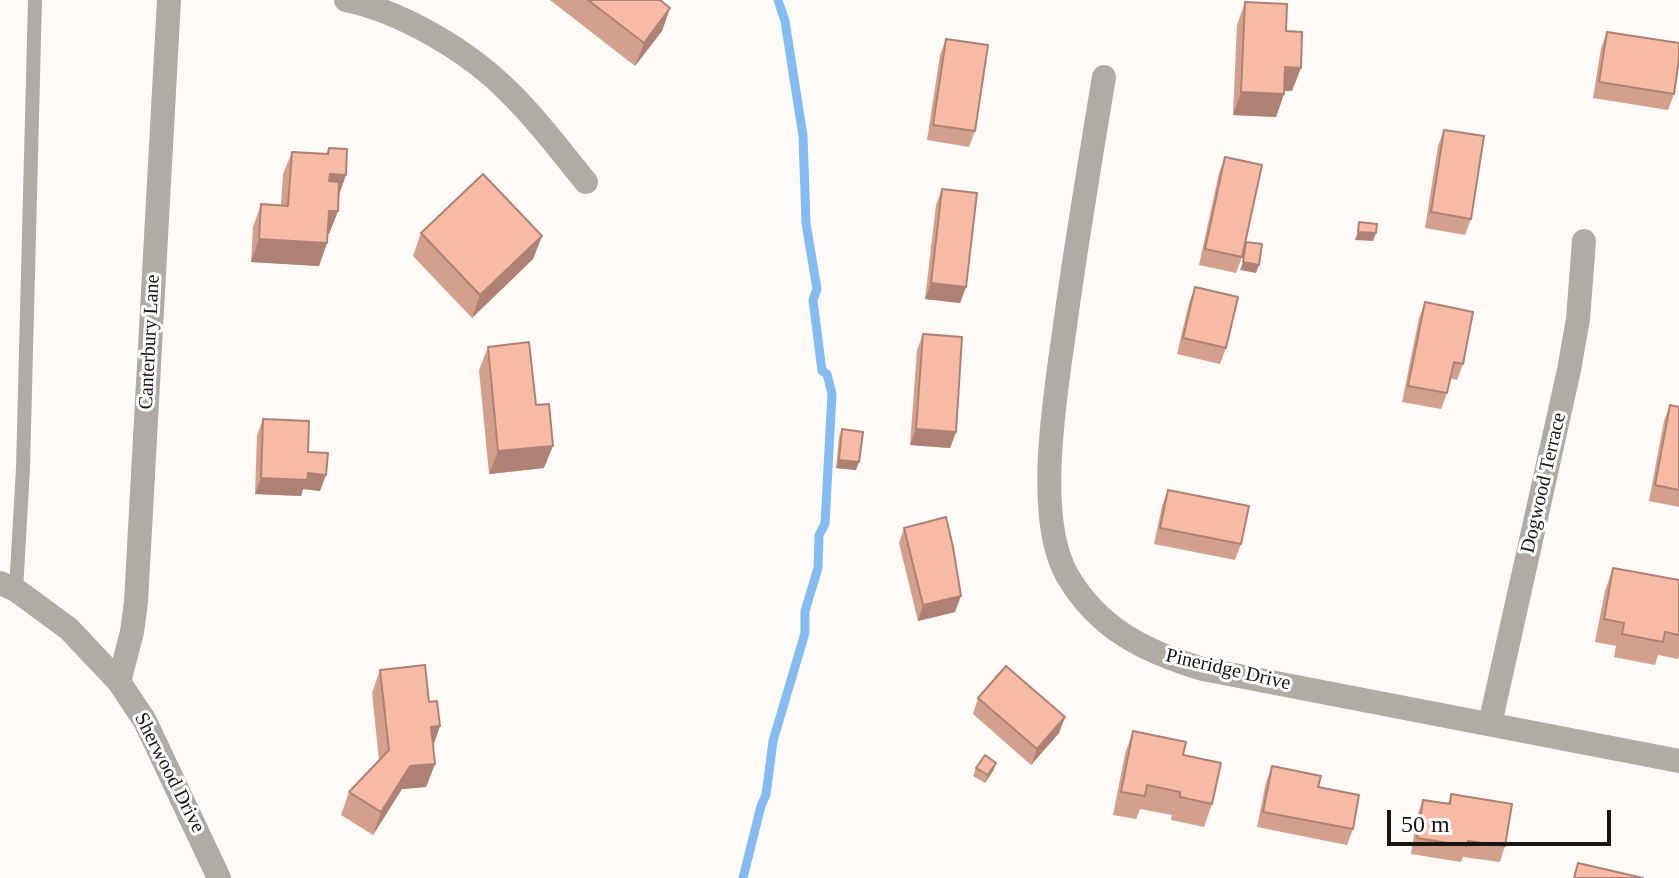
<!DOCTYPE html>
<style>
body{margin:0}
#map{position:relative;width:1679px;height:878px;overflow:hidden;background:#fdfaf8;font-family:Georgia,serif}
canvas{display:block}
.scale{position:absolute;left:1387px;top:810px;width:224px;height:36px;box-sizing:border-box;border:4px solid #1a1511;border-top:0;padding-left:10px;font-size:24px;line-height:28px;white-space:nowrap;color:#1a1511;-webkit-text-stroke:6px #fff;paint-order:stroke}
</style>
<div id="map">
<canvas width="1679" height="878"></canvas>
<div class="scale">50 m</div>
</div>
<script>
const ctx = document.querySelector('canvas').getContext('2d');
ctx.lineJoin = 'round';
function strokePath(path, color, width, dash) { ctx.strokeStyle = color; ctx.lineWidth = width; ctx.lineCap = dash ? 'butt' : 'round'; ctx.setLineDash(dash || []); ctx.stroke(path); }
function fillPath(path, color) { ctx.fillStyle = color; ctx.fill(path, 'evenodd'); }
function label(font, color, halo, rows, align = 'center') {
  ctx.font = font + ' Georgia,serif'; ctx.lineWidth = 6; ctx.setLineDash([]); ctx.textBaseline = 'middle'; ctx.strokeStyle = halo; ctx.fillStyle = color; for (const [text, x, y, turn = 0] of rows) {
    ctx.save(); ctx.translate(x, y); ctx.rotate((+turn || 0) * Math.PI / 180); ctx.textAlign = isNaN(turn) ? turn : align; if (halo) ctx.strokeText(text, 0, 0); ctx.fillText(text, 0, 0); ctx.restore();
  }
}
const stream = new Path2D(`
 M743,878L761,806L766,795L773,741L805,633V611L818,568L819,535L825,524L832,394L827,374L822,371L813,300L817,289L806,223L803,136L785,21L778,0`);
const service = new Path2D(`
 M16,590L23,468L35,0`);
const minor = new Path2D(`
 M346,0C403,12 470,52 510,93C538,120 561,152 586,182
 M1104,77C1091,155 1078,233 1067,311C1058,381 1032,513 1067,575C1098,629 1146,652 1203,669L1679,761
 M0,583L16,590L69,629L119,682L145,721L219,878
 M119,682L132,632L136,602L169,0
 M1490,724L1569,370L1578,319L1584,241`);
const wall = new Path2D(`
 M550,0H660L670,8L662,31L635,66Z
 M1245,2L1286,31L1292,91H1284V94L1276,117L1233,115L1237,25Z
 M1607,32L1674,94L1668,110L1593,98L1601,48Z
 M946,39L975,131L969,147L927,140L940,55Z
 M1444,130L1471,219L1465,235L1425,228L1438,146Z
 M329,148L339,195L338,211L329,234H328L327,243L319,266L251,262L253,227L261,204L281,205L283,174L292,152L326,154Z
 M1225,157L1242,257L1236,273L1199,265L1219,173Z
 M942,189L966,287L960,303L925,299L936,205Z
 M421,233L542,236L533,259L472,318L413,256Z
 M1195,287L1226,348L1220,364L1177,354L1189,303Z
 M1425,302L1463,364L1457,380L1450,378L1447,393L1441,409L1402,402L1419,318Z
 M923,334L956,432L950,448L910,445L917,350Z
 M488,347L536,405L544,468L489,474L479,370Z
 M1670,405L1679,407V507L1649,501L1664,421Z
 M263,419L308,452L320,491L303,489L301,496L255,494L257,435Z
 M842,429L856,470L836,468L839,437Z
 M1168,490L1241,544L1235,560L1154,544L1162,506Z
 M904,528L955,612L918,621L899,543Z
 M1613,568L1679,580V656L1678,659L1658,655L1655,665L1614,657L1616,646L1595,642L1605,591Z
 M380,670L429,702L440,726L433,746L435,764L426,787L402,789L373,835L341,815L349,792L379,760L372,693Z
 M978,698L1065,717L1059,733L1031,765L973,714Z
 M1133,731L1183,755L1212,804L1204,827L1171,820L1172,815L1140,809L1136,819L1113,815L1125,754Z
 M996,763L993,771L985,783L973,776L976,768Z
 M1272,766L1318,787L1353,829L1347,845L1257,827L1266,782Z
 M1451,794L1505,846L1500,862L1463,857L1461,862L1411,854L1417,816L1423,800L1448,803Z`);
const shadedWall = new Path2D(`
 M670,8L662,31L635,66L644,43Z
 M1285,67L1301,68L1292,91L1277,90Z
 M1241,92L1284,94L1276,117L1233,115Z
 M330,174L346,175L338,198L322,197Z
 M329,211H338L329,234H321Z
 M1358,232L1376,233L1373,241L1355,240Z
 M542,236L533,259L472,318L480,295Z
 M259,239L327,243L319,266L251,262Z
 M1243,262L1259,265L1256,273L1240,270Z
 M931,283L966,287L960,303L925,299Z
 M916,429L956,432L950,448L910,445Z
 M553,446L544,468L489,474L498,451Z
 M839,460L859,462L856,470L836,468Z
 M308,473L326,475L320,491L303,489L301,496L255,494L261,478Z
 M961,596L955,612L918,621L923,605Z
 M1065,717L1059,733L1031,765L1037,749Z
 M440,726L432,749L431,727Z
 M996,763L993,771L985,783L988,775Z
 M435,764L426,787L402,789L373,835L381,812L410,766Z`);
const building = new Path2D(`
 M588,0H660L670,8L644,43Z
 M1245,2L1287,4L1286,31L1302,32L1301,68L1285,67L1284,94L1241,92Z
 M1607,32L1679,43V59L1674,94L1599,82Z
 M946,39L988,45L975,131L933,125Z
 M1444,130L1484,136L1471,219L1431,212Z
 M329,148L347,149L346,175L330,174L329,181L339,182L338,211H329L327,243L259,239L261,204L288,206L292,152L328,154Z
 M1225,157L1262,165L1242,257L1205,249Z
 M483,174L542,236L480,295L421,233Z
 M942,189L977,193L966,287L931,283Z
 M1359,222L1377,224L1376,233L1358,232Z
 M1246,242L1262,244L1259,265L1243,262Z
 M1195,287L1238,297L1226,348L1183,338Z
 M1425,302L1473,312L1463,364L1454,362L1447,393L1408,386Z
 M923,334L962,337L956,432L916,429Z
 M529,342L536,405L549,404L553,446L498,451L488,347Z
 M1670,405L1679,407V490L1655,485Z
 M263,419L309,421L308,452L328,453L326,475L308,473L307,480L261,478Z
 M842,429L863,432L859,462L839,460Z
 M1168,490L1249,506L1241,544L1160,528Z
 M946,517L953,547L961,596L923,605L904,528Z
 M1613,568L1679,580V635L1665,632L1663,642L1622,634L1624,623L1604,619Z
 M425,665L429,702L437,701L440,726L431,727L435,764L410,766L381,812L349,792L389,750L380,670Z
 M1006,666L1065,717L1037,749L978,698Z
 M1133,731L1186,742L1183,755L1221,763L1212,804L1180,797V792L1147,785L1145,796L1121,792Z
 M985,755L996,763L988,775L976,768Z
 M1272,766L1321,776L1318,787L1359,795L1353,829L1263,812Z
 M1451,794L1512,804L1505,846L1468,841L1467,846L1417,838L1423,800L1450,804Z
 M1578,863L1643,878H1574Z`);
const streetNames = [
 ["Canterbury Lane",150,342,-87],
 ["Dogwood Terrace",1544,483,-77],
 ["Pineridge Drive",1228,670,13],
 ["Sherwood Drive",169,773,63]
];
strokePath(stream, '#84bcf1', 9);
strokePath(service, '#b0aba5', 14);
strokePath(minor, '#b0aba5', 24);
fillPath(wall, '#d4a08e');
fillPath(shadedWall, '#ad8274');
fillPath(building, '#f7baa5');
strokePath(building, '#ad8274', 2);
label('20px', '#1a1511', '#fff', streetNames);
</script>
